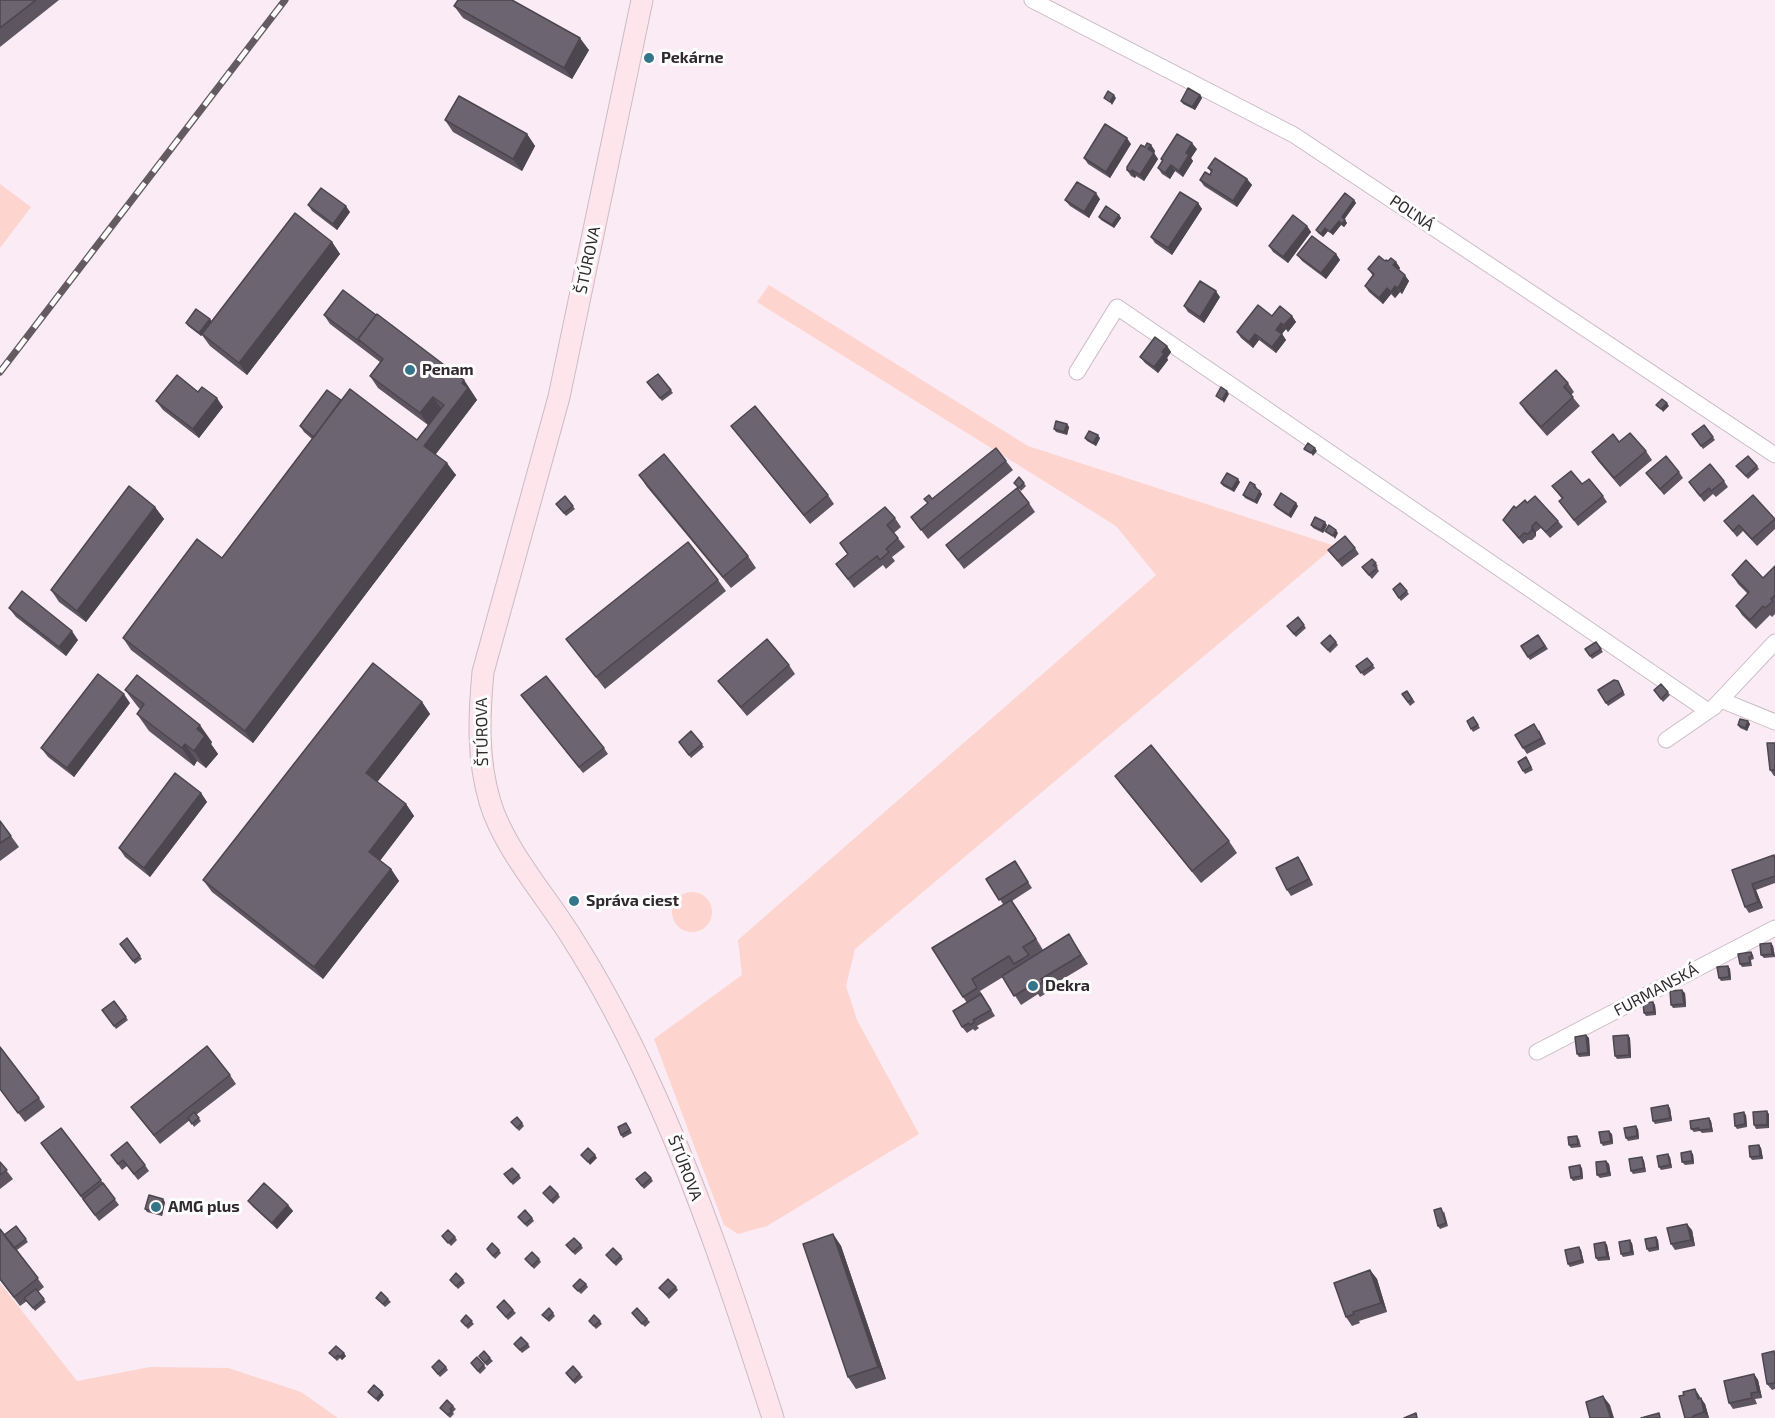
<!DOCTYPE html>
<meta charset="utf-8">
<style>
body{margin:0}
canvas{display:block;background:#faebf5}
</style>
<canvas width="1775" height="1418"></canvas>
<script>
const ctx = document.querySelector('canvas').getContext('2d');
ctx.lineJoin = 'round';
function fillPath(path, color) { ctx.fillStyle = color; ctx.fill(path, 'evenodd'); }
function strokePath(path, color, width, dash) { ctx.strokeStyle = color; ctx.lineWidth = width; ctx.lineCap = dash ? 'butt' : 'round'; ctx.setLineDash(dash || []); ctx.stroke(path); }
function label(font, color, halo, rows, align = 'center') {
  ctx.font = font + ' "Exo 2",sans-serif'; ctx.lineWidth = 6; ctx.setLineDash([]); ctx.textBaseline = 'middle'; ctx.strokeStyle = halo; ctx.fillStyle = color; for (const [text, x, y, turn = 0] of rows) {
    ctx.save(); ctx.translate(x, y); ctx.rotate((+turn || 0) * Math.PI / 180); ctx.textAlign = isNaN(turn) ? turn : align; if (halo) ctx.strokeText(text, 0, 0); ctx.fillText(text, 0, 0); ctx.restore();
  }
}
const green = new Path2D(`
 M0,184L31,207L0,248Z
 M769,285L1028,446L1335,546L855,949L846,986L857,1020L919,1134L767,1226L738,1234L724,1225L654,1039L742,975L738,940L1156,575L1116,526L757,302Z
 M672 912a20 20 0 1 1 40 0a20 20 0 1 1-40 0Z
 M0,1283L77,1381L150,1367L228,1368L301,1392L338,1418H0Z`);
const street = new Path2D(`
 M1032,0L1294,135L1775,455
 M1077,372L1117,307L1708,711
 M1721,700L1775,722
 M1666,740L1714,707L1775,642
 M1537,1052L1775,928`);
const secondary = new Path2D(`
 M642,0L559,397L483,672C479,716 477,758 490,802C504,849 546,896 572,938C602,985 628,1035 651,1086C700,1193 737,1306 773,1418`);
const rail = new Path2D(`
 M0,372L285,0`);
const wall = new Path2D(`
 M0,0H59L0,47Z
 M454,6L589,50L572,79L463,18Z
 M1200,95L1202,98L1195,110L1183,104L1181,101Z
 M445,120L527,134L535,146L522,171L453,132Z
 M1131,144L1110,178L1088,164L1084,158Z
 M1151,145L1155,151L1154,153L1158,159L1144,181L1136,176L1135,178L1131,176L1127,170L1145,147Z
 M1197,149L1191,158L1193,161L1183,177L1175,171L1170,179L1162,174L1158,168L1162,161L1161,159Z
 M1208,168L1247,179L1252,185L1237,207L1204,186L1200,180L1210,175L1211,172Z
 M1100,199L1089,218L1070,206L1065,200Z
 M1354,200L1356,203L1344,219L1347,223L1344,227L1341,225L1333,235L1328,231L1323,237L1318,233L1316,230Z
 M1198,203L1202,209L1172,255L1155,243L1151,237Z
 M308,205L350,212L337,230L312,211Z
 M1119,215L1121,218L1114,228L1101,220L1099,217Z
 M1307,226L1311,232L1288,263L1273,252L1269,246Z
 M332,242L340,254L247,375L210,346L202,335L201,336L188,326L186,323L210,319L212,322Z
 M1336,254L1340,260L1326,279L1302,261L1297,255Z
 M1385,261H1388L1396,262L1400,268L1399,270L1409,281L1402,294L1400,292L1395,298L1391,294L1383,304L1369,292L1365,286L1373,276L1368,269Z
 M1220,297L1204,323L1188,312L1184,306Z
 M324,315L464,380L477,400L435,454L456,475L253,743L131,650L123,638L222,558L312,439L304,432L300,426L341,400L417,440L428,425L378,388L370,376L380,362L330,324Z
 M1292,316L1296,322L1288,332L1286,329L1282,334L1286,340L1276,353L1259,340L1253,348L1241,338L1237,332Z
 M1167,346L1171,352L1167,358L1168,360L1158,373L1145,363L1140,357Z
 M658,374L673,393L662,401L647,382Z
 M1568,383L1574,392L1571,395L1580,406L1547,436L1526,412L1520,403Z
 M198,392L223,407L199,438L163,410L156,401Z
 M1067,424L1069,427L1067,435L1056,432L1054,429Z
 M1704,425L1715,440L1703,449L1692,434Z
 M731,426L828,495L834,504L810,524Z
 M1085,438H1100L1096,446L1087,441Z
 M1619,442L1646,451L1652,460L1620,487L1598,461L1592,452Z
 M1006,461L1013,470L928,539L911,517L932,499Z
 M1736,466H1757L1759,469L1748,479Z
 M1679,472L1683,478L1664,495L1646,473Z
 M639,475L748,556L756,568L731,588L647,487Z
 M1019,477L1026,486L1021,491L1014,483Z
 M1724,481L1728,487L1716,497L1713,494L1704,502L1689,482Z
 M1240,482L1234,492L1223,486L1221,483Z
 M1582,484L1603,496L1607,502L1578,526L1559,501L1562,499L1552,486Z
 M1255,485L1257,488V489L1262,494L1257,504L1245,498L1243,495Z
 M565,496L575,509L566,516L556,504Z
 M1029,503L1035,512L964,569L946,545Z
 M1527,503L1558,521L1563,527L1550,538L1541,528L1536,532V536L1532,540H1528L1523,544L1503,520L1516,508Z
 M1274,505L1298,506L1291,518L1276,508Z
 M155,507L164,519L86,622L59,602L51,590Z
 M895,518L901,527L894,533L905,547L892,557L895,561L886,569L883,565L854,588L836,564L848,554L840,543Z
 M1775,519V529L1757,546L1743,531L1737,537L1724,521Z
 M1311,525H1327L1323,533L1313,528Z
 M1355,548L1359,554L1342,567L1328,550Z
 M1372,559L1378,566L1376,567L1379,571L1372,579L1364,570Z
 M1775,566V614L1772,617L1770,615L1756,629L1742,615L1736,606L1748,594L1738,584L1732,575L1763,578Z
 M718,580L726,591L605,689L566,639Z
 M1400,583L1409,594L1401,601L1393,589Z
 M9,608L78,640L66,656L16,617Z
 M1298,617L1306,628L1296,637L1289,629Z
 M1538,635L1548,649L1530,660L1521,646Z
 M1336,642L1338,645L1330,653L1321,643Z
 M1596,642L1603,652L1592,659L1585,649Z
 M1367,658L1375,668L1364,676L1356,666Z
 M789,665L795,674L747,716L725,690L718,681Z
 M1618,681L1625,695L1608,706L1598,690Z
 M1661,684L1670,695L1663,702L1654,690Z
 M125,690L212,742L211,744L218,754L206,768L197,761L194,766L149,731L137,714L140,709L138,707Z
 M1407,691L1415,702L1410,706L1402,694Z
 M521,695L604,748L608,754L583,773Z
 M422,702L430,714L377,782L406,804L414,816L380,861L391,869L399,881L323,979L212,892L203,880Z
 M130,703L74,777L48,757L41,748Z
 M1473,717L1480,728L1473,732L1467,721Z
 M1748,721L1750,724L1747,731L1740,728L1738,725Z
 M1539,730L1546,744L1527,754L1523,748Z
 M691,731L704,747L691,758L679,742Z
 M1775,743V776H1774L1770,770Z
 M1528,760L1533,770L1525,774L1518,762Z
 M1115,776L1229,841L1237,853L1201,883L1123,787Z
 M201,793L207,802L150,877L125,857L119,848Z
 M0,821L19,847L0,861Z
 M1298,857L1302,863L1313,885L1291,896L1287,890Z
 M1775,857V883L1756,890L1763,908L1749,913L1745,907L1732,870Z
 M1015,861L1032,888L1012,901L1043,950L1069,934L1088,964L1048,988L1050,991L1040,997L1038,994L1021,1005L1003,977L980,991L995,1016L977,1026L979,1028L975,1031L973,1029L967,1033L962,1027L967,1003L963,997L1003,904L986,879Z
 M127,938L142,959L135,964L120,944Z
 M1771,943L1773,946L1775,957L1764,958L1761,955Z
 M1751,952L1753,955L1754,959L1751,960L1752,966L1742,967L1740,964Z
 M1728,966L1730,969L1731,980L1721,981L1719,978Z
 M1685,993L1686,1007L1673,1008L1671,1005Z
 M114,1001L128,1020L116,1029L102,1010Z
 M1653,1002L1655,1005L1656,1015L1646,1016L1644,1013Z
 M1586,1035L1589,1038L1590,1056L1579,1057L1577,1054Z
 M1628,1035L1630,1038L1631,1058L1617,1059L1615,1056Z
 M230,1075L236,1084L196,1115L201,1121L194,1127L190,1120L160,1144L131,1107Z
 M0,1089L39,1098L45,1107L25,1122Z
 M1670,1108L1672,1121L1655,1124L1653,1121Z
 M1769,1114V1128L1756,1129L1754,1125Z
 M1746,1115L1747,1127L1737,1129L1735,1126Z
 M1709,1118L1711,1121L1713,1132L1702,1133L1700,1131L1694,1132L1691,1129Z
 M511,1122L522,1123L524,1126L519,1131Z
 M626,1123L632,1133L623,1138L621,1135Z
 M1638,1129L1639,1139L1628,1141L1626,1138Z
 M1612,1134L1613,1144L1603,1146L1601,1143Z
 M1577,1136L1579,1139L1581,1147L1571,1148L1569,1145Z
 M1759,1145L1761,1148L1763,1159L1752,1160L1750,1157Z
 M47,1152L101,1180L119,1205L99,1221Z
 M1693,1154L1694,1164L1685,1165L1682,1162Z
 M111,1155L145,1165L149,1171L138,1180L127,1166L122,1170Z
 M1642,1157L1644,1161L1646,1172L1633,1174L1631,1171Z
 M1670,1157L1672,1168L1661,1170L1659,1167Z
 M1606,1161L1609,1164L1611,1176L1600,1178L1597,1175Z
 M0,1162L13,1179L0,1189Z
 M1582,1168L1583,1179L1573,1181L1571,1178Z
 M519,1175L521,1178L513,1185L506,1177Z
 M651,1178L653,1181L644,1189L636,1179Z
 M543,1193L558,1194L560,1197L553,1204Z
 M248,1201L288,1205L293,1211L277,1229L253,1207Z
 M165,1202L162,1216L147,1212L145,1209Z
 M1444,1211L1448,1226L1440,1229L1438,1226Z
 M518,1217L532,1218L534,1221L527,1227Z
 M16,1226L28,1242L17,1250L44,1287L38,1292L46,1302L35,1311L27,1301L20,1306L0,1280V1229L4,1235Z
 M1692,1230L1695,1246L1675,1250L1671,1244Z
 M833,1234L841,1246L886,1379L856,1389L848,1377Z
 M442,1236L455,1237L457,1240L451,1246Z
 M1656,1237L1658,1240L1659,1250L1649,1252L1647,1249Z
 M1605,1242L1607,1245L1610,1260L1598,1261L1596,1258Z
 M1632,1243L1634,1255L1623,1257L1621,1254Z
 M566,1245H581L583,1248L575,1255Z
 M1579,1247L1581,1250L1584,1263L1570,1267L1568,1264Z
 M487,1249L499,1250L501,1253L495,1259Z
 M606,1255L621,1256L623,1259L616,1266Z
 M525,1259H539L541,1262L534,1269Z
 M1370,1270L1377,1279L1387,1312L1359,1321L1360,1323L1352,1326L1346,1317Z
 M450,1280H463L465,1283L458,1289Z
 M586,1284L588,1287L581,1294L573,1286Z
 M676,1287L678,1290L669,1299L659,1288Z
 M376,1298L388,1299L391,1302L385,1307Z
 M497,1307L513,1310L516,1313L508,1320Z
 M553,1313L555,1316L549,1322L542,1315Z
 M632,1313L647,1319L650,1322L645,1327Z
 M466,1315L474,1324L468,1329L461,1321Z
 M589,1321H600L602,1324L596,1329Z
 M514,1344H528L530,1347L522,1353Z
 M329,1353L346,1356L342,1360L340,1358L337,1361Z
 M1775,1353V1389L1772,1390L1767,1384Z
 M479,1356L490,1358L493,1361L487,1366Z
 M471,1363L484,1365L486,1368L480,1374Z
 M446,1367L448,1370L440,1377L434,1370Z
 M566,1373L580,1374L583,1377L575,1384Z
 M1754,1374L1758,1380L1762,1398L1755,1399L1757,1404L1733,1409L1729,1403Z
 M1699,1395L1700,1398L1705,1404L1709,1418H1685Z
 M453,1406L456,1409L453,1412L454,1414L450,1418L440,1408Z`);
const shadedWall = new Path2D(`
 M580,38L589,50L572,79L564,68Z
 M1114,95L1116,98L1112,105L1110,102Z
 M1200,95L1202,98L1195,110L1192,107Z
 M527,134L535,146L522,171L513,159Z
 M1127,138L1131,144L1110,178L1106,172Z
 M1192,143L1197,149L1191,158L1193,161L1183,177L1179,171L1186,153Z
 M1151,145L1155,151L1154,153L1158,159L1144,181L1140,175L1148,149Z
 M1171,165L1175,171L1170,179L1165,173Z
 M1132,170L1136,176L1135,178L1131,172Z
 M1247,179L1252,185L1237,207L1233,201Z
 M1096,193L1100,199L1089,218L1084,212Z
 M1354,200L1356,203L1344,220L1342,217Z
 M1198,203L1202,209L1172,255L1168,248Z
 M346,206L350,212L337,230L333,224Z
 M1119,215L1121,218L1114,228L1112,225Z
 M1345,220L1347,223L1344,227L1342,224Z
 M1339,221L1341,225L1333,235L1330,232Z
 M1307,226L1311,232L1288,263L1283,257Z
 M1325,228L1328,231L1323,237L1321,234Z
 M332,242L340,254L247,375L239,363Z
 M1336,254L1340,260L1326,279L1321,273Z
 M1396,262L1400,268L1398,271L1393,265Z
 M1405,275L1409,281L1402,294L1398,288Z
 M1395,286L1400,292L1395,298L1391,292Z
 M1387,288L1391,294L1383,304L1379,298Z
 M1216,291L1220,297L1204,323L1200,317Z
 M1292,316L1296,322L1288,332L1284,325Z
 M210,319L212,322L201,336L199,333Z
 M1281,323L1286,329L1280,336L1276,330Z
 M1255,334L1259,340L1253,348L1249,342Z
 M1282,334L1286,340L1276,353L1272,347Z
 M1167,346L1171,352L1167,358L1168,360L1158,373L1154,367L1162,352Z
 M464,380L477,400L433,458L424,446Z
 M1227,391L1229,394L1224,403L1222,400Z
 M433,397L441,408L428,425L420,413Z
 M217,398L223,407L199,438L193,429Z
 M1667,403L1669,406L1663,412L1661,409Z
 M1067,424L1069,427L1067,435L1064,432Z
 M1098,435L1100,438L1096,446L1093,443Z
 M1315,448L1317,451L1313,456L1311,453Z
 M447,463L456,475L253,743L245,731Z
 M1238,479L1240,482L1234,492L1232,489Z
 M1260,491L1262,494L1257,504L1255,501Z
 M1296,503L1298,506L1291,518L1289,515Z
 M155,507L164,519L86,622L77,611Z
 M1325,522L1327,525L1323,533L1321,530Z
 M1532,526L1536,532V536L1532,530Z
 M1336,530L1338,533L1335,539L1333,536Z
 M72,631L78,640L66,656L59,647Z
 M124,694L130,703L74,777L67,768Z
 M422,702L430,714L375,785L366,773Z
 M1748,721L1750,724L1747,731L1745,728Z
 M200,725L212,742L211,744L218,754L206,768L194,751L197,729Z
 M185,744L197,761L194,766L182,748Z
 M201,793L207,802L150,877L144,868Z
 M406,804L414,816L377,864L369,852Z
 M1298,857L1302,863L1313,885L1309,879Z
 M391,869L399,881L323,979L314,967Z
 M1752,884L1756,890L1763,908L1758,902Z
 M1011,900L1019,911L1044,951L1036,939Z
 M1771,943L1773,946L1775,957L1772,954Z
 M1728,966L1730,969L1731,980L1729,977Z
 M1682,990L1685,993L1686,1007L1684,1004Z
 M1653,1002L1655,1005L1656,1015L1654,1012Z
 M1586,1035L1589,1038L1590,1056L1588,1053Z
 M1628,1035L1630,1038L1631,1058L1629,1055Z
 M1668,1105L1670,1108L1672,1121L1670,1118Z
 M1767,1111L1769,1114V1128L1767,1125Z
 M1744,1112L1746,1115L1747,1127L1745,1124Z
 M1709,1118L1711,1121L1713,1132L1711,1129Z
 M1636,1126L1638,1129L1639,1139L1637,1136Z
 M1609,1131L1612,1134L1613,1144L1611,1141Z
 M1759,1145L1761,1148L1763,1159L1760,1156Z
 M1691,1151L1693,1154L1694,1164L1692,1161Z
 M1668,1154L1670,1157L1672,1168L1670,1165Z
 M595,1155L597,1158L590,1165L588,1162Z
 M1642,1157L1644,1161L1646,1172L1644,1168Z
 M1606,1161L1609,1164L1611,1176L1608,1173Z
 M1580,1165L1582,1168L1583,1179L1581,1176Z
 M163,1199L165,1202L162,1216L159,1213Z
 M288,1205L293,1211L277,1229L272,1223Z
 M1687,1224L1692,1230L1695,1246L1691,1240Z
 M833,1234L841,1246L886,1379L878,1367Z
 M1656,1237L1658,1240L1659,1250L1657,1247Z
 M1630,1240L1632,1243L1634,1255L1631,1252Z
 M1605,1242L1607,1245L1610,1260L1607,1257Z
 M1579,1247L1581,1250L1584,1263L1582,1260Z
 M1370,1270L1377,1279L1387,1312L1381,1303Z
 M344,1353L346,1356L342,1360L340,1357Z
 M1754,1374L1758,1380L1762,1398L1758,1392Z
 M1695,1389L1699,1395L1702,1405L1698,1399Z
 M382,1392L384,1395L378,1402L376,1399Z
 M1603,1396L1610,1405L1614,1418H1611Z
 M1701,1398L1705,1404L1709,1418L1704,1412Z`);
const building = new Path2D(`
 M0,0H36L0,28Z
 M458,0H512L580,38L564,68L454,6Z
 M1188,88L1200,95L1192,107L1181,101Z
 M1108,91L1114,95L1110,102L1104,98Z
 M459,96L527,134L513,159L445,120Z
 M1105,124L1127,138L1106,172L1084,158Z
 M1177,134L1192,143L1186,153L1189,155L1179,171L1171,165L1165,173L1158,168L1163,160L1161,159Z
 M1147,143L1151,145L1148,149L1154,153L1140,175L1132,170L1131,172L1127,170V167L1141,145L1145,147Z
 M1215,158L1247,179L1233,201L1200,180L1205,172L1210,175L1212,170L1208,168Z
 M1077,182L1096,193L1084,212L1065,200Z
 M321,188L346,206L333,224L308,205Z
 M1180,192L1198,203L1168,248L1151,237Z
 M1345,193L1354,200L1342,217L1345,220L1342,224L1339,221L1330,232L1325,228L1321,234L1316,230Z
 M1106,206L1119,215L1112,225L1099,217Z
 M295,213L332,242L239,363L202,334Z
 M1293,215L1307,226L1283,257L1269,246Z
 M1312,236L1336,254L1321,273L1297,255Z
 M1379,256L1385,261L1386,260L1388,261L1391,258L1396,262L1393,265L1405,275L1398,288L1395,286L1391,292L1387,288L1379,298L1365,286L1374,274L1368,269Z
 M1200,281L1216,291L1200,317L1184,306Z
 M343,290L376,315L358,339L360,342L324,315Z
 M1258,305L1272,316L1280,306L1292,316L1284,325L1281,323L1276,330L1282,334L1272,347L1255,334L1249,342L1237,332Z
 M196,309L210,319L199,333L186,323Z
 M377,314L464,380L462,383L468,388L424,446L447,463L245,731L123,638L197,539L222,558L350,389L417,440L444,405L433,397L420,413L370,376L383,359L358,339Z
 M1155,337L1167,346L1162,352L1164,354L1154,367L1140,357Z
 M1556,370L1568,383L1564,387L1573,397L1541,427L1520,403Z
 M658,374L671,390L660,398L647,382Z
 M177,375L198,392L202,387L217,398L193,429L156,401Z
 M1221,387L1227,391L1222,400L1216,396Z
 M327,390L341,400L314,437L300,426Z
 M1662,399L1667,403L1661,409L1656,405Z
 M755,406L828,495L804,515L731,426Z
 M1056,421L1067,424L1064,432L1054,429Z
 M1704,425L1713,437L1701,446L1692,434Z
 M1089,431L1098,435L1093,443L1085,438Z
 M1630,433L1646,451L1614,478L1592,452L1613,434L1619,442Z
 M1308,443L1315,448L1311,453L1304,449Z
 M996,448L1006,461L921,530L911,517L928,503L924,499L929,495L932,499Z
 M664,454L748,556L723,577L639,475Z
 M1666,456L1679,472L1660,489L1646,473Z
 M1748,456L1757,466L1746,476L1736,466Z
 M1710,464L1724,481L1711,491L1709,488L1700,496L1689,482Z
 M1571,471L1582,484L1589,479L1603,496L1574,520L1559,501L1563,498L1552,486Z
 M1227,473L1238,479L1232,489L1221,483Z
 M1019,477L1024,483L1019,488L1014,483Z
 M1250,482L1255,485L1254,487L1260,491L1255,501L1243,495Z
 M129,486L155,507L77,611L51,590Z
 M1017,488L1029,503L958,560L946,545Z
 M1281,493L1296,503L1289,515L1274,505Z
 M1753,495L1775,519L1752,539L1739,525L1733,531L1724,521Z
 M565,496L573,506L564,513L556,504Z
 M1535,496L1558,521L1546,532L1536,522L1532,526V530L1528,534L1524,533L1519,538L1503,520L1514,506L1516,508L1525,500L1527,503Z
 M885,507L895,518L887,525L898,538L886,549L889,552L880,560L877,556L848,579L836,564L848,554L840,543Z
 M1315,517L1325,522L1321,530L1311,525Z
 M1329,525L1336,530L1333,536L1325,531Z
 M1345,536L1355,548L1338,561L1328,550Z
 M688,542L718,580L596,677L566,639Z
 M1372,559L1376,563L1373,565L1377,568L1369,575L1362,567Z
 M1746,560L1763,578L1775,566V595L1771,599L1773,601L1765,608L1763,606L1750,620L1736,606L1749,592L1732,575Z
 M1400,583L1407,591L1399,598L1393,589Z
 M22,591L72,631L59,647L9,608Z
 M1298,617L1304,625L1294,634L1287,626Z
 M1330,635L1336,642L1328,650L1321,643Z
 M1538,635L1545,646L1528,657L1521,646Z
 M767,639L789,665L741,707L718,681Z
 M1596,642L1601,649L1590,656L1585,649Z
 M1367,658L1373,665L1361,673L1356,666Z
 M373,663L422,702L366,773L406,804L369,852L391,869L314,967L203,880Z
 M98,674L124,694L67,768L41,748Z
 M137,675L200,725L197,729L205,736L194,751L185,744L182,748L137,714L144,704L125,690Z
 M546,676L604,748L579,767L521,695Z
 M1614,680L1618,681L1623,692L1606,703L1598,690Z
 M1661,684L1668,692L1661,699L1654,690Z
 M1407,691L1412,699L1408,702L1402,694Z
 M1473,717L1478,725L1471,729L1467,721Z
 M1740,719L1748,721L1745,728L1738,725Z
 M1534,724L1542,738L1523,748L1515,735Z
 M691,731L702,744L689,755L679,742Z
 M1767,743H1775V770H1770Z
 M1151,745L1229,841L1192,871L1115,776Z
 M1526,757L1531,767L1523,771L1518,762Z
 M175,773L201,793L144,868L119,848Z
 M0,821L11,836L0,843Z
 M1774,855L1775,859V876L1752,884L1758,902L1745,907L1732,870Z
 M1298,857L1309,879L1287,890L1276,868Z
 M1015,861L1028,882L999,900L986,879Z
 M1011,900L1036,939L1023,947L1029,955L1014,964L1009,956L972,979L977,988L963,997L932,948Z
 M1069,934L1081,955L1041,979L1043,982L1033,988L1032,985L1014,996L1002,976Z
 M127,938L140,956L133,961L120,944Z
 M1771,943L1772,954L1761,955L1760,944Z
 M1751,952L1752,956L1749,957L1750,963L1740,964L1738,954Z
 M1728,966L1729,977L1719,978L1717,967Z
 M1682,990L1684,1004L1671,1005L1670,991Z
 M981,994L991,1010L973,1020L975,1022L970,1025L969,1023L962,1027L953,1011Z
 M114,1001L126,1017L114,1026L102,1010Z
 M1653,1002L1654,1012L1644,1013L1643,1003Z
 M1586,1035L1588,1053L1577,1054L1575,1037Z
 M1628,1035L1629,1055L1615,1056L1613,1036Z
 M207,1046L230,1075L154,1135L131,1107Z
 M0,1047L39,1098L18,1113L0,1089Z
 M1668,1105L1670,1118L1653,1121L1651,1108Z
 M1767,1111V1125H1754L1753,1112Z
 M194,1112L199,1118L192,1124L188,1118Z
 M1744,1112L1745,1124L1735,1126L1734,1114Z
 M517,1117L522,1123L517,1128L511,1122Z
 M1709,1118L1711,1129L1699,1130V1128L1691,1129L1690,1121Z
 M626,1123L630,1130L621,1135L618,1127Z
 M1636,1126L1637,1136L1626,1138L1624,1128Z
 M61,1128L101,1180L81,1196L41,1143Z
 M1609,1131L1611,1141L1601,1143L1599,1132Z
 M1577,1136L1578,1144L1569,1145L1568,1137Z
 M127,1142L145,1165L134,1174L123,1160L118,1164L111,1155Z
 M1759,1145L1760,1156L1750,1157L1749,1146Z
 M588,1148L595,1155L588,1162L581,1155Z
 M1691,1151L1692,1161L1682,1162L1681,1153Z
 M1668,1154L1670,1165L1659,1167L1657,1156Z
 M1642,1157L1644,1168L1631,1171L1629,1159Z
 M1606,1161L1608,1173L1597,1175L1596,1162Z
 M0,1162L7,1170L0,1175Z
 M1580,1165L1581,1176L1571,1178L1569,1167Z
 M512,1168L519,1175L511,1182L504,1174Z
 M645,1172L651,1178L642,1186L636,1179Z
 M103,1183L115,1199L95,1215L83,1199Z
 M264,1183L288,1205L272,1223L248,1201Z
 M550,1186L558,1194L551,1201L543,1193Z
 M149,1195L163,1199L159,1213L145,1209Z
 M1441,1208L1446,1223L1438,1226L1434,1210Z
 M525,1210L532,1218L525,1224L518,1217Z
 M1687,1224L1691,1240L1671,1244L1667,1228Z
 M16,1226L26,1239L14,1248L4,1235Z
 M0,1229L38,1278L14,1297L0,1279Z
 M448,1230L455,1237L448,1243L442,1236Z
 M833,1234L878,1367L848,1377L803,1244Z
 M1656,1237L1657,1247L1647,1249L1645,1239Z
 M574,1238L581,1245L573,1252L566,1245Z
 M1630,1240L1631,1252L1621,1254L1619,1242Z
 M1605,1242L1607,1257L1596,1258L1594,1244Z
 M492,1243L499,1250L493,1256L487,1249Z
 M1579,1247L1582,1260L1568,1264L1565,1250Z
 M613,1248L621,1256L614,1263L606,1255Z
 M532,1252L539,1259L532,1266L525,1259Z
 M1370,1270L1381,1303L1353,1312L1354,1314L1346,1317L1334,1283Z
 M456,1273L463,1280L456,1286L450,1280Z
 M580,1279L586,1284L578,1291L573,1286Z
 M668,1279L676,1287L667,1295L659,1288Z
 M36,1289L44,1299L33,1308L24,1298Z
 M381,1292L388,1299L383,1304L376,1298Z
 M504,1300L513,1310L506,1317L497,1307Z
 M549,1308L553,1313L547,1319L542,1315Z
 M637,1308L647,1319L642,1324L632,1313Z
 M466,1315L472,1321L466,1326L461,1321Z
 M594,1315L600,1321L594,1326L589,1321Z
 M521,1337L528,1344L520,1350L514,1344Z
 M336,1346L344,1353L340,1357L338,1355L335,1358L329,1353Z
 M484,1351L490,1358L485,1363L479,1356Z
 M1774,1351L1775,1356V1383L1767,1384L1762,1354Z
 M477,1357L484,1365L478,1371L471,1363Z
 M439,1360L446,1367L438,1374L432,1367Z
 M573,1366L580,1374L573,1381L566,1373Z
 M1754,1374L1758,1392L1751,1393L1752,1398L1729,1403L1724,1381Z
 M374,1385L382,1392L376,1399L368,1392Z
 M1695,1389L1698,1399L1701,1398L1704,1412L1693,1416V1418H1685L1679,1396L1684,1395L1683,1392Z
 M1603,1396L1611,1418H1590L1586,1402Z
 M447,1400L453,1406L450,1409L452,1411L448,1415L440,1408Z
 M1416,1413L1417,1418H1404Z
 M1659,1413L1660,1418H1641Z`);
const markers = [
 [649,58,6,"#357589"],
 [410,370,6,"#357589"],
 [574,901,6,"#357589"],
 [1033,986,6,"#357589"],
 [156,1207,6,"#357589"]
];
const poiNames = [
 ["Pekárne",661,58],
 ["Penam",422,370],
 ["Správa ciest",586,901],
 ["Dekra",1045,986],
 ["AMG plus",168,1207]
];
const streetNames = [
 ["POĽNÁ",1412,213,34],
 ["ŠTÚROVA",588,260,-78],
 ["ŠTÚROVA",482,732,-91],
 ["FURMANSKÁ",1656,990,-28],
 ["ŠTÚROVA",685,1168,69]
];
fillPath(green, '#fdd4ce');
strokePath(street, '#c9bbc4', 17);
strokePath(secondary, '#c9bbc4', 23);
strokePath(street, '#fff', 15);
strokePath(secondary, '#fee4eb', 21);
strokePath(rail, '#645b61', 7);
strokePath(rail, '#fdfdfd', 4.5, [14]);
fillPath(wall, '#5d5660');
fillPath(shadedWall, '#4c464e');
fillPath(building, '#6c6470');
strokePath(building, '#4c464e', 1.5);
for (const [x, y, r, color] of markers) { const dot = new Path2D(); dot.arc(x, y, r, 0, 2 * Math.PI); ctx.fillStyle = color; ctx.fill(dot); strokePath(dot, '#fdfdfd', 2); }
label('bold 16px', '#2f292d', '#fdfdfd', poiNames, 'left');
label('16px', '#2f292d', '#fdfdfd', streetNames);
</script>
